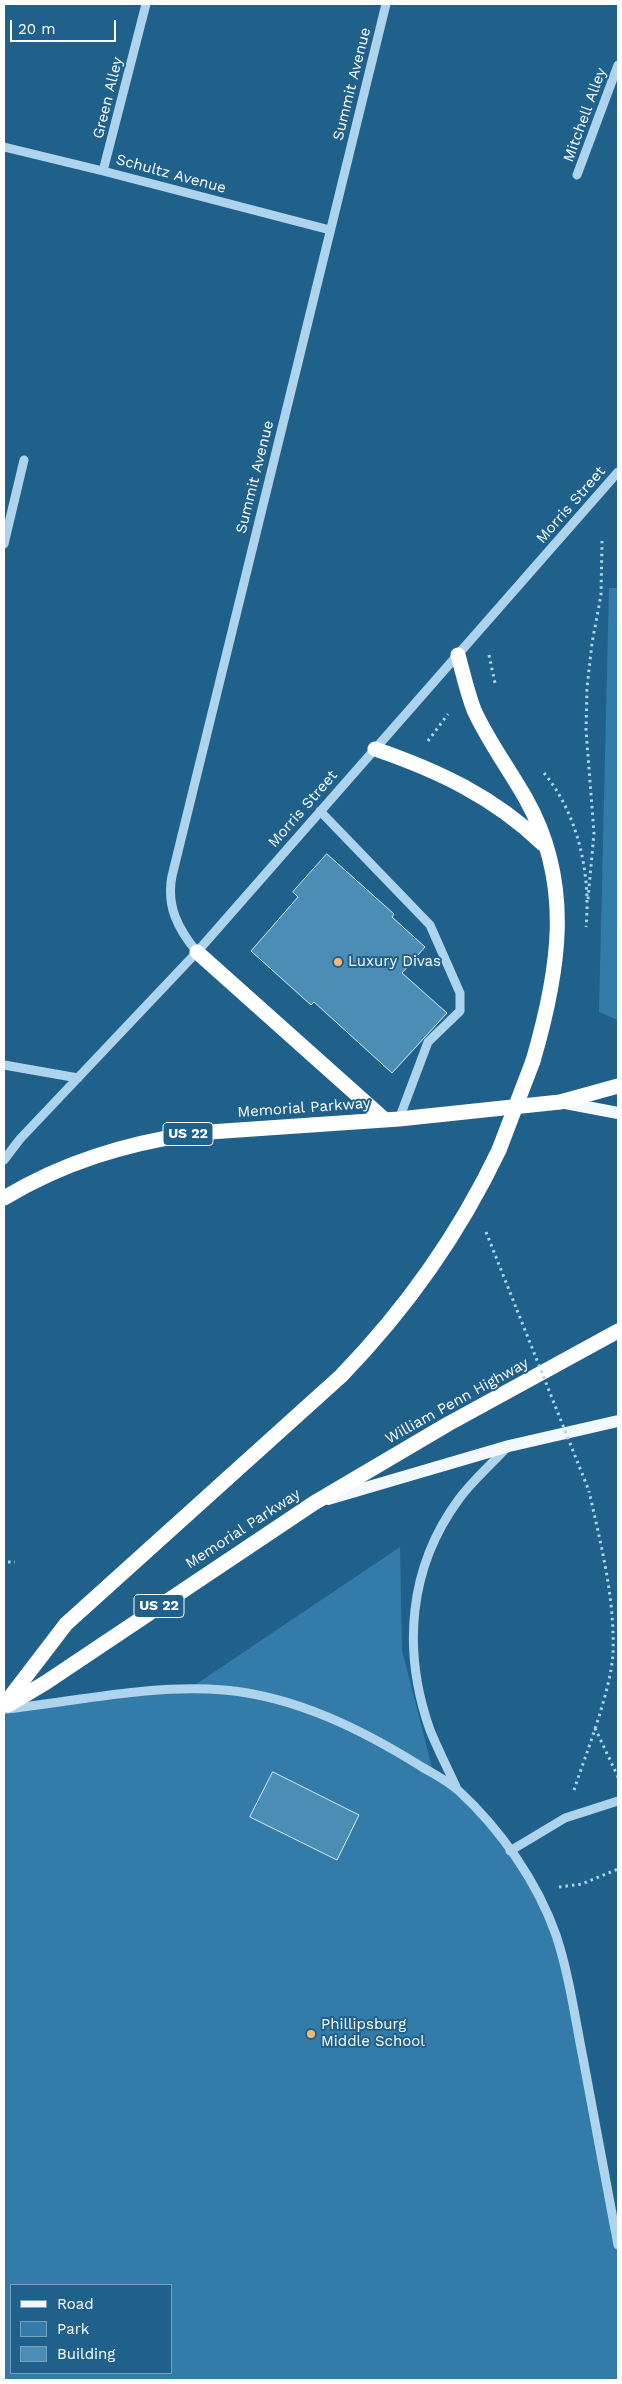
<!DOCTYPE html>
<style>
body{margin:0}
#map{position:relative;width:622px;height:2384px;overflow:hidden;background:#20618c;font-family:"Work Sans",sans-serif}
canvas{display:block}
.frame{position:absolute;inset:0;border:5px solid #fff;pointer-events:none}
.legend{position:absolute;left:10px;top:2284px;width:162px;height:90px;box-sizing:border-box;background:#20618c;border:1px solid #79a0ba;margin:0;padding:6px 9px;list-style:none;font-size:15px;color:#fff}
.legend li{display:flex;align-items:center;gap:10px;height:25px}
.legend b{width:25px;border:1px solid #79a0ba}
.scale{position:absolute;left:10px;top:20px;width:106px;height:22px;box-sizing:border-box;border:2px solid #fff;border-top:0;padding-left:6px;font-size:15px;line-height:18px;white-space:nowrap;color:#fff;-webkit-text-stroke:4px #20618c;paint-order:stroke}
</style>
<div id="map">
<canvas width="622" height="2384"></canvas>
<div class="frame"></div>
<ul class="legend">
<li><b style="height:6px;background:#f2f9fe"></b>Road</li>
<li><b style="height:14px;background:#337ca9"></b>Park</li>
<li><b style="height:14px;background:#4c8db5"></b>Building</li>
</ul>
<div class="scale">20 m</div>
</div>
<script>
const ctx = document.querySelector('canvas').getContext('2d');
ctx.lineJoin = 'round';
function fillPath(path, color) { ctx.fillStyle = color; ctx.fill(path, 'evenodd'); }
function strokePath(path, color, width, dash) { ctx.strokeStyle = color; ctx.lineWidth = width; ctx.lineCap = dash ? 'butt' : 'round'; ctx.setLineDash(dash || []); ctx.stroke(path); }
function label(font, color, halo, rows, align = 'center') {
  ctx.font = font + ' "Work Sans",sans-serif'; ctx.lineWidth = 4; ctx.setLineDash([]); ctx.textBaseline = 'middle'; ctx.strokeStyle = halo; ctx.fillStyle = color; for (const [text, x, y, turn = 0] of rows) {
    ctx.save(); ctx.translate(x, y); ctx.rotate((+turn || 0) * Math.PI / 180); ctx.textAlign = isNaN(turn) ? turn : align; if (halo) ctx.strokeText(text, 0, 0); ctx.fillText(text, 0, 0); ctx.restore();
  }
}
const green = new Path2D(`
 M609,588H618V1020L599,1012Z
 M400,1547L402,1650L434,1775L457,1789L510,1851L556,1935L618,2245V2380H4V1710L189,1689ZM11,2285H171V2373H11Z`);
const building = new Path2D(`
 M327,854L394,914L392,917L425,947L402,973L447,1013L392,1073L314,1002L311,1005L251,951L298,897L293,892Z
 M273,1772L359,1815L337,1860L250,1817Z`);
const path = new Path2D(`
 M489,655L495,683
 M428,741L448,714
 M544,773C578,814 591,874 586,927
 M588,899L594,833L586,730L587,688L592,643L601,595L602,541
 M486,1232L517,1310
 M8,1562H15
 M595,1728L618,1777
 M574,1790C587,1751 610,1693 613,1654C615,1598 601,1545 589,1491
 M559,1887L582,1884L618,1869`);
const minor = new Path2D(`
 M4,147L103,171L330,230
 M103,171L146,4
 M577,175L618,65
 M4,544L24,460
 M320,811L430,925L460,993V1011L428,1042L399,1119
 M197,952C178,929 166,906 172,876L386,4
 M4,1065L78,1078
 M4,1160L20,1139L197,952L618,472
 M6,1709C79,1701 151,1684 224,1690C295,1696 363,1730 422,1767C434,1774 448,1781 459,1791C500,1829 537,1881 556,1935C569,1974 575,2018 583,2058C595,2121 606,2183 618,2245
 M457,1789C448,1769 438,1750 430,1730C402,1651 408,1568 459,1499C473,1480 492,1464 508,1446
 M510,1851L565,1818L618,1801`);
const major = new Path2D(`
 M560,1102L618,1113
 M328,1499L509,1446L618,1421`);
const highway = new Path2D(`
 M458,655C463,673 467,692 474,710C488,741 509,769 526,799C574,884 559,972 533,1061
 M375,749C439,771 494,797 543,844
 M197,952L384,1119
 M4,1198C64,1162 125,1144 195,1133L399,1119L560,1102L618,1086
 M4,1705L66,1624L341,1376C406,1309 459,1234 499,1150
 M8,1705L45,1683L314,1503L448,1424L618,1331`);
const pathBridge = new Path2D(`
 M517,1310L589,1491`);
const highwayBridge = new Path2D(`
 M499,1150L533,1061`);
const markers = [
 [338,962,5,"#f9b96d"],
 [311,2034,5,"#f9b96d"]
];
const shields = [
 [188,1134,50],
 [159,1606,50]
];
const shieldNames = [
 ["US 22",188,1134],
 ["US 22",159,1606]
];
const streetNames = [
 ["Summit Avenue",352,84,-76],
 ["Green Alley",108,98,-76],
 ["Mitchell Alley",585,115,-70],
 ["Schultz Avenue",171,174,15],
 ["Summit Avenue",255,477,-76],
 ["Morris Street",571,505,-49],
 ["Morris Street",303,809,-49],
 ["Memorial Parkway",304,1108,-4],
 ["William Penn Highway",457,1401,-29],
 ["Memorial Parkway",243,1529,-33]
];
const poiNames = [
 ["Luxury Divas",348,962],
 ["Phillipsburg",321,2025],
 ["Middle School",321,2042]
];
fillPath(green, '#337ca9');
fillPath(building, '#4c8db5');
strokePath(building, '#d2eaf9', 1);
strokePath(path, '#add4ec', 3, [2.5, 4]);
strokePath(minor, '#add4ec', 9);
strokePath(major, '#f2f9fe', 12);
strokePath(highway, '#fff', 15);
strokePath(pathBridge, '#add4ec', 3, [2.5, 4]);
strokePath(highwayBridge, '#fff', 15);
for (const [x, y, r, color] of markers) { const dot = new Path2D(); dot.arc(x, y, r, 0, 2 * Math.PI); ctx.fillStyle = color; ctx.fill(dot); strokePath(dot, '#20618c', 2); }
for (const [x, y, w] of shields) { const box = new Path2D(); box.roundRect(x - w / 2, y - 11.5, w, 23, 4); ctx.fillStyle = '#20618c'; ctx.fill(box); strokePath(box, '#fff', 1); }
label('bold 14px', '#fff', null, shieldNames);
label('15px', '#fff', '#20618c', streetNames);
label('15px', '#fff', '#20618c', poiNames, 'left');
</script>
